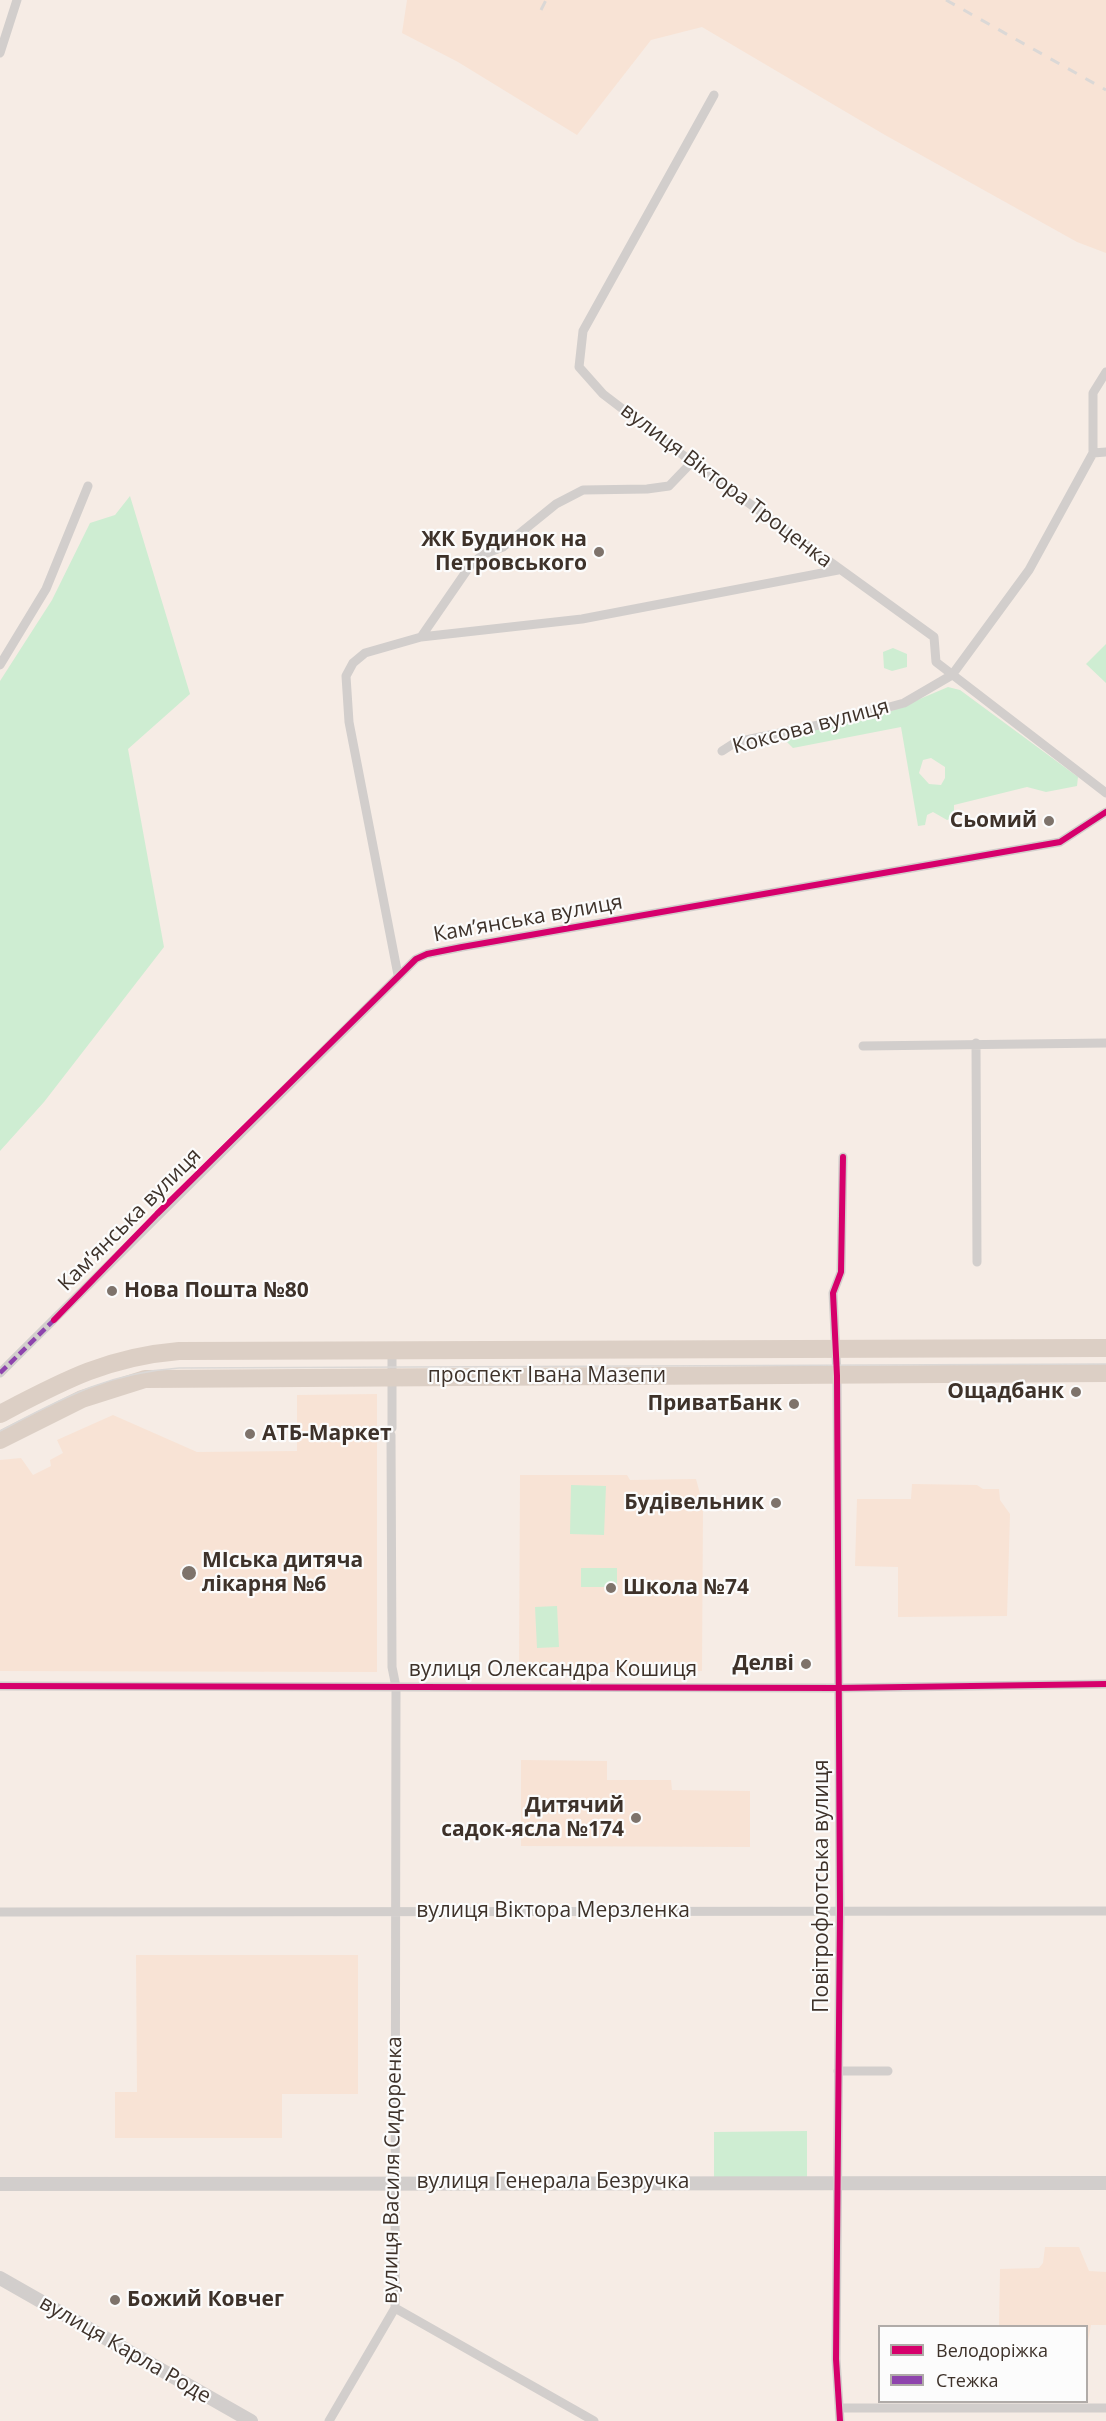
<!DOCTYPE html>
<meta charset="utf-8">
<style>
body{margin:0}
#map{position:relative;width:1106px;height:2421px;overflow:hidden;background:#f6ece5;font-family:"Open Sans",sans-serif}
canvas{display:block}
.legend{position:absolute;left:878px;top:2325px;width:210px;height:78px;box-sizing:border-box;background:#fcfcfc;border:2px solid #b0aba8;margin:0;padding:8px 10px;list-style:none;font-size:18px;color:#3e322a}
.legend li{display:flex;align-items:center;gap:12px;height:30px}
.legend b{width:30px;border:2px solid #b0aba8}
</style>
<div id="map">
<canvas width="1106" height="2421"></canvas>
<ul class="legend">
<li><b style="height:8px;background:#d6006c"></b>Велодоріжка</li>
<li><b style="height:8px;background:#8e44ad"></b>Стежка</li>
</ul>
</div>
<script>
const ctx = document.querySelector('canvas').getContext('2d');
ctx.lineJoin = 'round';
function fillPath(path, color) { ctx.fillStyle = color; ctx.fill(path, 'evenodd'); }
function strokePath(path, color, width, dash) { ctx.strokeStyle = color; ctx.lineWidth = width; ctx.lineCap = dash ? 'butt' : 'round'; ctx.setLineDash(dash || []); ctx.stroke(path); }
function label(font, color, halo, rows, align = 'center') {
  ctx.font = font + ' "Open Sans",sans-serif'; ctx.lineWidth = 4.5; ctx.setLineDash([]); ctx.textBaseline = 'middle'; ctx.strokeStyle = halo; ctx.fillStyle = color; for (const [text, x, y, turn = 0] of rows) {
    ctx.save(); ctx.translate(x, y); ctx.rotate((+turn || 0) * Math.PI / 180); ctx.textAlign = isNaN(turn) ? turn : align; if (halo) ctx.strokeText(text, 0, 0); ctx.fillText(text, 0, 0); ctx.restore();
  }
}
const built = new Path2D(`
 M407,0H1106V253L1077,242L885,135L702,27L651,40L577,135L458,62L402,33Z
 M377,1394V1672L0,1671V1460L21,1458L33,1475L51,1466L50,1460L63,1453L57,1440L113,1415L197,1452L297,1451V1395Z
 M520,1475H627L630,1480L696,1479L703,1505L702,1671L519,1673Z
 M912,1484L977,1485L983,1489H999L1000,1500L1010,1514L1007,1616L898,1617V1567L855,1566L857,1499H911Z
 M521,1760L607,1761V1780H671L672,1790L750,1791V1847L521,1846Z
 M136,1955H358V2094H282V2138H115V2092H137Z
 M1045,2247H1079L1089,2271L1106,2272V2325H1091L1087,2347L1086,2326H999L1000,2269L1039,2268L1043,2263Z`);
const green = new Path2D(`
 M130,496L190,694L128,749L164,947L44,1102L0,1151V681L52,600L90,523L115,515Z
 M1106,644V683L1086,664Z
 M893,648L907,654V667L892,671L884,668L883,652Z
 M948,687L960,690L1078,777L1077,786L1046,792L1027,787L954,805V818L947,820L933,812L927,815L925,825L918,826L901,727L793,748L787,742L789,735L875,718ZM931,758L945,767V778L941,785L929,784L919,773L923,760Z
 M571,1485L606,1486L604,1535L570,1534Z
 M581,1568H617V1587H581Z
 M557,1606L559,1647L537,1648L535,1607Z
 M807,2131V2178H714V2132Z`);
const street = new Path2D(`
 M0,53L17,0
 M714,95L583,331L579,367L603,394L692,462L934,637L936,662L1106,793
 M1093,453L1106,452
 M421,637L472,563L484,554L503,547L556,504L583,490L647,489L669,486L692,462
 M0,665L46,589L88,486
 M722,751L736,742L838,721L904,703L952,675L1029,570L1093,453V393L1106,372
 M398,975L349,722L346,676L353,663L365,653L421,637L582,619L838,570
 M976,1043L977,1262
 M863,1046L1106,1043
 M392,1350V1428
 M0,1373L416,959L427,954L462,947L1060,842L1106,812
 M0,1686L837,1688L1106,1684
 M0,1912L1106,1911
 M838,2071H888
 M395,2308L594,2421
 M839,2408H1106
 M329,2421L395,2308L396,1687L392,1667L391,1435
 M840,2421L836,2359L840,1911L837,1376L833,1293L841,1272L843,1157`);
const secondary = new Path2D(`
 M0,2184L1106,2183
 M0,2278L251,2421`);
const highway = new Path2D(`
 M0,1414C63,1381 107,1357 179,1351L1106,1348
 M0,1440L82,1399L145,1379L1106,1373`);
const tram = new Path2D(`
 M0,1431C63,1398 107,1373 179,1368L1106,1364`);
const rail = new Path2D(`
 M946,0L1106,90
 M541,10L546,0`);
const quiet = new Path2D(`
 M0,1373L54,1320`);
const cycleway = new Path2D(`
 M54,1320L157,1214L416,959L427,954L462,947L1060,842L1106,812
 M0,1686L837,1688L1106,1684
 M840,2421L836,2359L840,1911L837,1376L833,1293L841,1272L843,1157`);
const markers = [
 [599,552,6,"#7e736b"],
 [1049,821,6,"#7e736b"],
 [112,1291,6,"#7e736b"],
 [1076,1392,6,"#7e736b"],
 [794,1404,6,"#7e736b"],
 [250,1434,6,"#7e736b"],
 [776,1503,6,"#7e736b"],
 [189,1573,8,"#7e736b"],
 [611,1588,6,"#7e736b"],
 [806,1664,6,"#7e736b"],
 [636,1818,6,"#7e736b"],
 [115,2300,6,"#7e736b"]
];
const streetNames = [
 ["вулиця Віктора Троценка",726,486,37],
 ["Коксова вулиця",811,727,-15],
 ["Камʼянська вулиця",528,919,-10],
 ["Камʼянська вулиця",130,1220,-45],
 ["проспект Івана Мазепи",547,1376],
 ["вулиця Олександра Кошиця",553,1670],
 ["Повітрофлотська вулиця",822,1886,-90],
 ["вулиця Віктора Мерзленка",553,1911],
 ["вулиця Василя Сидоренка",393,2170,-89],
 ["вулиця Генерала Безручка",553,2182],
 ["вулиця Карла Роде",125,2350,30]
];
const poiNames = [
 ["ЖК Будинок на",587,540],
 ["Петровського",587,564],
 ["Сьомий",1037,821],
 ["Нова Пошта №80",124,1291,"left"],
 ["Ощадбанк",1064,1392],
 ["ПриватБанк",782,1404],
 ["АТБ-Маркет",262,1434,"left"],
 ["Будівельник",764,1503],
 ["МІська дитяча",202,1561,"left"],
 ["лікарня №6",202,1585,"left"],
 ["Школа №74",623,1588,"left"],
 ["Делві",794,1664],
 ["Дитячий",624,1806],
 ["садок-ясла №174",624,1830],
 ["Божий Ковчег",127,2300,"left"]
];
fillPath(built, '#f8e3d5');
fillPath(green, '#ceedd2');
strokePath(street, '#d2cecc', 9);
strokePath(secondary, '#d2cecc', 14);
strokePath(highway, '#dccfc5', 18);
strokePath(tram, '#dbd8d6', 1.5);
strokePath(rail, '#dbd8d6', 3, [10, 10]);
strokePath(quiet, '#8e44ad', 4.5, [9, 4.5]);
strokePath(cycleway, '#d6006c', 6);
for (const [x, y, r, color] of markers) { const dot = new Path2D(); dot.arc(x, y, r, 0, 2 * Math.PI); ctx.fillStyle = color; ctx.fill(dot); strokePath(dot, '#fcfcfc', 2); }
label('21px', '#3e322a', '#fcfcfc', streetNames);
label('bold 21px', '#3e322a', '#fcfcfc', poiNames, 'right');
</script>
